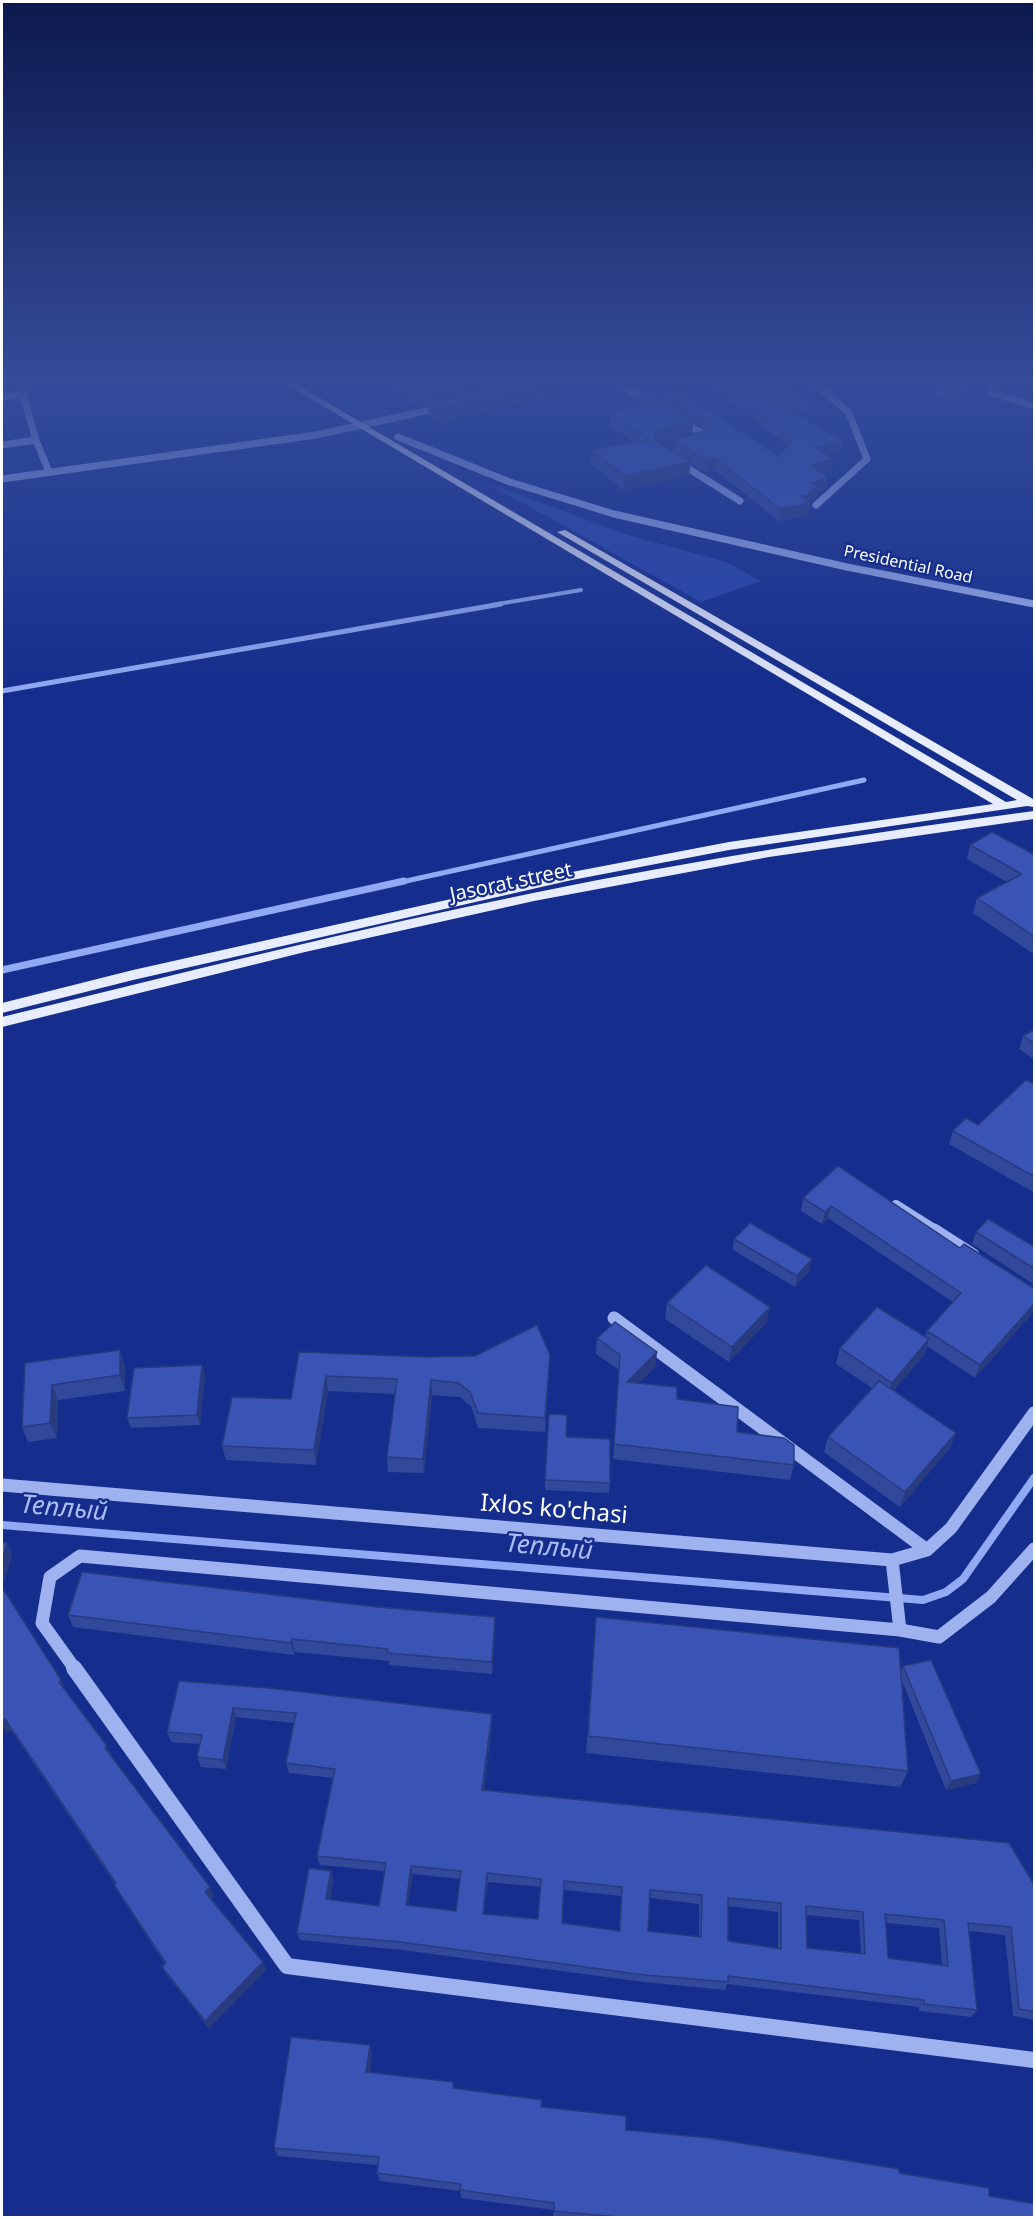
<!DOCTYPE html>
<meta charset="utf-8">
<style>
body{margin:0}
#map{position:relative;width:1036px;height:2219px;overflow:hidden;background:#152e8d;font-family:"Noto Sans",sans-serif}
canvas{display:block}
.frame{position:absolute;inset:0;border:3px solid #fff;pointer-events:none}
</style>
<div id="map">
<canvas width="1036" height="2219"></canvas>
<div class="frame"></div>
</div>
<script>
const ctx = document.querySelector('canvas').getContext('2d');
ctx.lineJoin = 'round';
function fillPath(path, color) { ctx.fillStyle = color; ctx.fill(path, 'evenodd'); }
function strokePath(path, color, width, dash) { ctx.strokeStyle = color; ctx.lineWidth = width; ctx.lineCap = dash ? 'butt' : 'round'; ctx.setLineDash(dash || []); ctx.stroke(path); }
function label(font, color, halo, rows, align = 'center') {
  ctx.font = font + ' "Noto Sans",sans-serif'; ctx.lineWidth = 4.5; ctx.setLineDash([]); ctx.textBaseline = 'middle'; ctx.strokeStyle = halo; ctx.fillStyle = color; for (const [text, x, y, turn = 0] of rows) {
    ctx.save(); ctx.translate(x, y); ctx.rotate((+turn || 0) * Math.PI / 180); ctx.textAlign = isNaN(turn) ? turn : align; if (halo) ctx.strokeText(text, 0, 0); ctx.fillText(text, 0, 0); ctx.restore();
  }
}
const green = new Path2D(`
 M485,482L628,535L726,562L761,581L701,602Z`);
const streamFar3 = new Path2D(`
 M492,605L581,590`);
const streamFar2 = new Path2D(`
 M2,691L501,604
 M397,883L864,780`);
const streamFar1 = new Path2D(`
 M2,970L404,881`);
const stream = new Path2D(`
 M2,1525L923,1600L946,1592L963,1579L1034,1478`);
const minorFar3 = new Path2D(`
 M20,384L36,440L49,472
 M620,384L653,404
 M816,384L849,413L867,459L816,505
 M990,384L989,392L1034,406
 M2,397L24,394
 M682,421L706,436L699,438
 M398,437L510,482L614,514L847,567L1034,604
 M2,445L36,440
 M678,462L740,501
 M2,479L316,435L440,408`);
const minorFar2 = new Path2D(`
 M896,1205L937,1231`);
const minorFar1 = new Path2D(`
 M934,1230L973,1255
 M614,1318L927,1550
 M2,1485L892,1560L927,1550L951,1528L1034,1413
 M892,1560L900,1630
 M75,1669L42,1623L50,1577L80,1556L900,1630L939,1637L991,1597L1034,1549`);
const minor = new Path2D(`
 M74,1668L287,1966L1034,2060`);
const major = new Path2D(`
 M286,384H296L1006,802L1017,800L557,532L565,530L1033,799L1034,807L1027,806L729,850L572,880L133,980L2,1013V1003L133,970L572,872L729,842L993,804Z
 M1034,811V819L769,857L534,901L305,952L2,1027V1017C179,974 355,929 533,893C699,859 866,833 1034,811Z`);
const wall = new Path2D(`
 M389,384H553V396L435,422L429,416L428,405L418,407Z
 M710,384H789L807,402L805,412L794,413L842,440L841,452L828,455L832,470L822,473L826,488L817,492L816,498L809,502L808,515L779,521L715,470L705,472L690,463L689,476L623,490L591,464L592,450L634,442L609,425L610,412L631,407L632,398L664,404V393L779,457L788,446ZM693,422L706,431L673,440L672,451L659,443L692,434Z
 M938,384H965L961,399L935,396Z
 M970,845L1035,855V955L973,913L977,898L1007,882L967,859Z
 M1035,1029V1060L1019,1049L1023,1036Z
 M1035,1084V1193L949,1144L953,1131L978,1125Z
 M838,1166L960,1248L1035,1289V1310L975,1378L927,1346L924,1355L894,1390L956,1433L950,1448L900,1507L824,1452L828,1437L872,1388L836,1364L840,1348L925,1336L927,1331L953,1302L828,1218L822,1224L801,1211L803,1198Z
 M976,1232L1035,1247V1285L972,1244Z
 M734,1239L810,1270L795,1287L733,1250Z
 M667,1303L767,1322L729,1362L665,1319Z
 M597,1338L657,1352L655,1367L639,1383L677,1399L737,1432L794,1465L790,1480L613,1459L619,1370L596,1354Z
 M120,1350L125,1366V1391L58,1400L57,1438L28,1442L22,1427L25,1363Z
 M299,1352L426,1357L550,1355L545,1432L478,1428L471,1406L460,1397L432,1395L424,1473L388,1472L387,1457L395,1394L328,1391L316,1465L226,1460L222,1446L291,1399Z
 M205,1375L200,1425L131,1428L127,1418Z
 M566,1437L610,1483L609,1493L545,1490V1480Z
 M2,1542L7,1543L12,1554L2,1588L66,1691L112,1756L111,1757L210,1887L214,1896L211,1899L263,1962L266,1970L209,2028L167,1975L162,1967L165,1964L119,1894L114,1885L115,1884L11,1730L6,1733L2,1724Z
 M377,1607L495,1617V1629L492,1674L389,1665V1661L295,1652L294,1655L73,1627L68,1615Z
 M596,1617L901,1671L903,1666L976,1783L946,1790L902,1681L908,1771L900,1787L586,1753Z
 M179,1681L492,1714V1724L484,1790L1035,1886V2020L1013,2016L1005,1935L969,1931L977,2010L971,2017L919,2011V2007L727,1984L725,1990L644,1982L402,1950L300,1940L297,1933L331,1871L333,1880L330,1900L379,1906L384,1871L320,1865L317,1856L333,1778L289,1773L286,1763L294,1723L236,1717L226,1769L201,1767L197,1757L200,1744L171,1742L167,1732ZM413,1874L460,1879L456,1911L408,1905ZM488,1882L541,1887L538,1919L484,1914ZM564,1890L621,1896L619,1931L562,1923ZM650,1898L699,1904V1937L648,1931ZM728,1906L778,1912V1948L728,1941ZM806,1915L859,1920L861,1954L807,1948ZM886,1923L939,1928L942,1965L888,1958Z
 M370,2045L372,2054L370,2072L453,2082L454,2088L541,2107L626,2130L899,2173L989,2196L1035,2217H553L554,2210L461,2198L460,2191L380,2181L377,2173L378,2165L278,2156L274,2148Z`);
const shadedWall = new Path2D(`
 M477,384H526L428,403V405L418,407L417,397Z
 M546,384H553V396L435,422V408Z
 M693,421L692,434L657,444L653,436L657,431Z
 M842,440L841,452L814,459L816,448Z
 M716,459L715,470L705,472L706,461Z
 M834,459L832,470L808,476L810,465Z
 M691,462L689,476L623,490L624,476Z
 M828,477L826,488L817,492L816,498L809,502L810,503L808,515L779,521L780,509L801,496L812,483Z
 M831,1206L828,1218L822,1224L825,1212Z
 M812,1259L810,1270L795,1287L797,1276Z
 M1035,1303V1310L975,1378L980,1365Z
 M770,1307L767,1322L729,1362L732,1347Z
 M929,1339L924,1355L887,1398L892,1383Z
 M120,1350L125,1366V1391L120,1375Z
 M657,1352L655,1367L626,1397L627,1382Z
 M550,1355L549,1370L545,1432V1418Z
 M202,1365L205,1375L200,1425L197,1415Z
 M326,1376L328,1391L316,1465L314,1450Z
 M431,1380L432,1395L424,1473L423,1459Z
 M52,1385L58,1400L57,1438L50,1423Z
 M956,1433L950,1448L900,1507L905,1492Z
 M7,1543L12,1554L2,1590V1561Z
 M495,1617V1629L492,1674V1662Z
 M292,1639L295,1652L294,1655L291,1643Z
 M61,1680L67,1691L64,1692L59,1682Z
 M233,1708L236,1717L226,1769L223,1760Z
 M492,1714V1724L483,1799L482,1790Z
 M5,1719L11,1730L6,1733L2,1724V1722Z
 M107,1746L112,1756L109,1758L105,1748Z
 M981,1774L976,1783L946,1790L951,1781Z
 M411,1866L413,1874L407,1913L406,1905Z
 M331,1871L333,1880L329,1907L326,1899Z
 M487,1873L488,1882L483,1922V1914Z
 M210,1887L214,1896L209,1901L205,1892Z
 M263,1962L266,1970L209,2028L205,2021Z
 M370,2045L372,2054L369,2081L366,2072Z`);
const building = new Path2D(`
 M401,384H477L417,397Z
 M518,384H546L435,408L428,403Z
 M725,384H789L807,402L777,404L842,440L816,448L834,459L810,465L828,477L812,483L818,486L808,493L810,495L801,496L810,503L780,509L716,459L706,461L673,440L708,430L712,423L664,393L677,390L779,457L793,438Z
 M938,384H965L963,390L937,387Z
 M649,395L693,421L657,431L653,436L656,441L691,462L624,476L592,450L650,439L610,412L642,404L632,398Z
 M992,832L1035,855V937L977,898L1022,874L970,845Z
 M1035,1029V1044L1023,1036Z
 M1026,1080L1035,1084V1177L953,1131L966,1118L978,1125Z
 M838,1166L960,1248L964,1244L1035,1289V1303L980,1365L927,1331L961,1293L831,1206L825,1212L803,1198Z
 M988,1219L1035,1247V1269L976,1232Z
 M750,1223L812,1259L797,1276L734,1239Z
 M706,1265L770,1307L732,1347L667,1303Z
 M877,1307L929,1339L892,1383L840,1348Z
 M615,1322L657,1352L627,1382L677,1387V1399L738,1407L737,1432L784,1438L794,1445V1465L614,1444L620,1355L597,1338Z
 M537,1325L550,1355L545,1418L478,1413L470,1392L459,1383L431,1380L423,1459L387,1457L397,1379L326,1376L314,1450L222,1446L232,1397L291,1399L299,1352L426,1357L475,1356Z
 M120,1350V1375L52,1385L50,1423L22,1427L25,1363Z
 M202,1365L197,1415L127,1418L134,1368Z
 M879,1381L956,1433L905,1492L828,1437Z
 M549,1414L567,1415L566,1437L610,1439V1483L545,1480Z
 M2,1542L7,1543L2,1561Z
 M82,1572L377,1607L495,1617L492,1662L387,1653L388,1649L292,1639L291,1643L68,1615Z
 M2,1587L61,1680L59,1682L107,1746L105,1748L210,1887L205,1892L263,1962L205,2021L162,1967L166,1963L114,1885L116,1883L5,1719L2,1722Z
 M596,1617L899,1648L908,1771L588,1736Z
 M931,1660L981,1774L951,1781L903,1666Z
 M179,1681L268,1688L492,1714L482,1790L1009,1843L1035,1886V2012L1019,2009L1011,1927L968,1923L977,2010L924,2004V2000L728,1976V1982L645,1975L400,1942L297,1933L309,1868L331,1871L326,1899L379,1906L386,1863L317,1856L335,1769L286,1763L296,1713L233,1708L223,1760L197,1757L202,1735L167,1732ZM411,1866L461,1871L456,1911L406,1905ZM487,1873L541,1879L538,1919L483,1914ZM564,1881L622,1887L620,1931L562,1923ZM650,1890L702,1895L701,1937L648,1931ZM728,1898L781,1903V1949L728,1941ZM806,1906L863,1912L865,1954L807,1948ZM885,1914L944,1920L948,1966L888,1958Z
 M291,2037L370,2045L366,2072L453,2082V2088L542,2100L541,2107L626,2116V2130L710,2138L899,2169V2173L989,2188V2196L1035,2204V2217H617L554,2211V2203L460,2190L461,2184L377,2173L379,2157L274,2148Z`);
const farStreetnames = [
 ["Presidential Road",908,565,12]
];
const streetNames = [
 ["Jasorat street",511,883,-12]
];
const nearStreetnames = [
 ["Ixlos ko'chasi",554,1510,5]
];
const nearWaternames = [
 ["Теплый",64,1509,5],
 ["Теплый",549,1548,5]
];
fillPath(green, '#2745ac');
strokePath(streamFar3, '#92a9f3', 4);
strokePath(streamFar2, '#92a9f3', 5);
strokePath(streamFar1, '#92a9f3', 7);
strokePath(stream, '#92a9f3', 8);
strokePath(minorFar3, '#9fb2f0', 7);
strokePath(minorFar2, '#9fb2f0', 10);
strokePath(minorFar1, '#9fb2f0', 13);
strokePath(minor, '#9fb2f0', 16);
fillPath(major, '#e8ecff');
fillPath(wall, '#31489b');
fillPath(shadedWall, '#283b7e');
fillPath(building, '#3954b4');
strokePath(building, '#283b7e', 1.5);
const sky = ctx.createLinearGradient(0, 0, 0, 695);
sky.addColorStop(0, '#0c194e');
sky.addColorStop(0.55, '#354c9a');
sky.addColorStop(1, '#354c9a00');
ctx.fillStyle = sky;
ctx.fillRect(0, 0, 1036, 695);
label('16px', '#fff', '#152e8d', farStreetnames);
label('20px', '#fff', '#152e8d', streetNames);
label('24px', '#fff', '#152e8d', nearStreetnames);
label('italic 26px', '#abbdf7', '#152e8d', nearWaternames);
</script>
